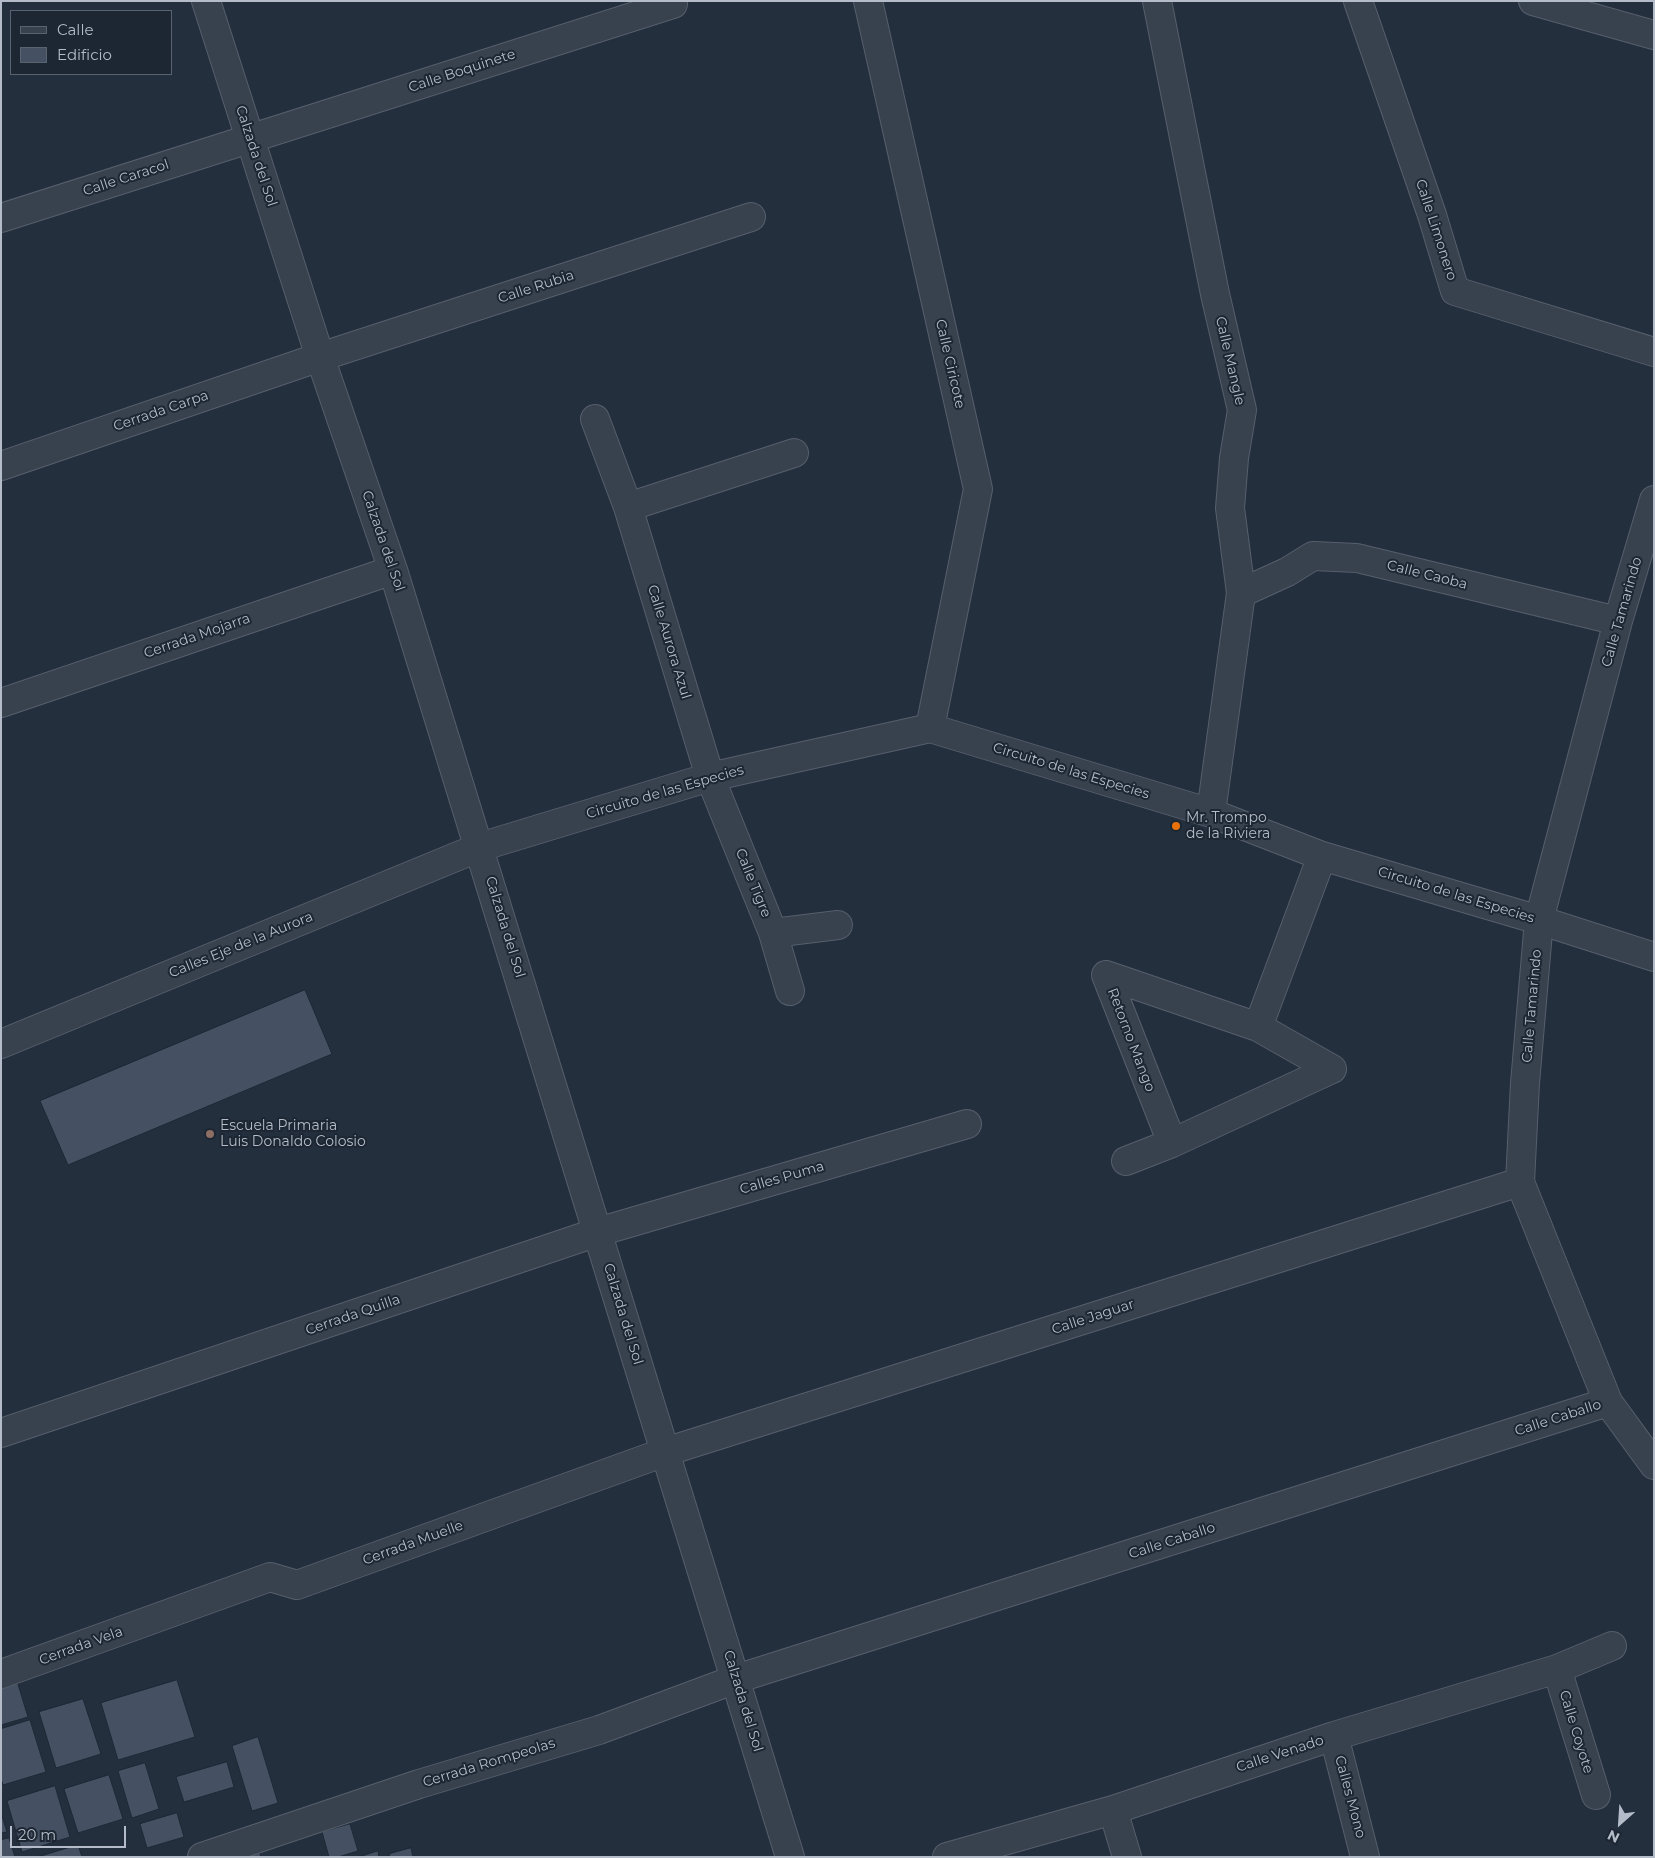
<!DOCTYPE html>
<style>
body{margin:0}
#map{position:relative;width:1655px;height:1858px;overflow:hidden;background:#242f3e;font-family:Montserrat,sans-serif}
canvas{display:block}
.frame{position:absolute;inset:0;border:2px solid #b4bcc9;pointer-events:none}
.legend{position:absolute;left:10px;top:10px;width:162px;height:65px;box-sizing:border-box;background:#1d2633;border:1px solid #59626f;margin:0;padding:6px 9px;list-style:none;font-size:15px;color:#b4bcc9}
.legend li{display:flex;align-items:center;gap:10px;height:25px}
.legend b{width:25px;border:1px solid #59626f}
.north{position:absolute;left:1595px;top:1798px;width:50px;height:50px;-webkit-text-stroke:4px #1d2633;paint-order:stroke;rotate:206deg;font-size:14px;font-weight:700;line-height:20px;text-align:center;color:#b4bcc9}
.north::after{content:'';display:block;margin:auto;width:18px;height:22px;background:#b4bcc9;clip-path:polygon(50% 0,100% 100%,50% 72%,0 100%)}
.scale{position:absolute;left:10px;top:1826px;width:116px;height:22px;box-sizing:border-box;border:2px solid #b4bcc9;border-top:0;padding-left:6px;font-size:15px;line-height:18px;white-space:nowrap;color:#b4bcc9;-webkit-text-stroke:4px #1d2633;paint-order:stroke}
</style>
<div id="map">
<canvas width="1655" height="1858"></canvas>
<div class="frame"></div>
<ul class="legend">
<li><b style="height:6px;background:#38414e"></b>Calle</li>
<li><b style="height:14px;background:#455162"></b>Edificio</li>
</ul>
<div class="north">N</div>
<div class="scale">20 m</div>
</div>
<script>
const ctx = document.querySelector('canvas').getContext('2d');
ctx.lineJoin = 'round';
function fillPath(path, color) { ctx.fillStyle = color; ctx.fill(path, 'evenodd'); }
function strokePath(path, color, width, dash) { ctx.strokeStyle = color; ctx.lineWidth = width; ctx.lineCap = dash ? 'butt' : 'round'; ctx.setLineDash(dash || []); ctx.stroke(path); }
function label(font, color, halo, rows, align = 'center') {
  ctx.font = font + ' Montserrat,sans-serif'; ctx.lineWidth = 4; ctx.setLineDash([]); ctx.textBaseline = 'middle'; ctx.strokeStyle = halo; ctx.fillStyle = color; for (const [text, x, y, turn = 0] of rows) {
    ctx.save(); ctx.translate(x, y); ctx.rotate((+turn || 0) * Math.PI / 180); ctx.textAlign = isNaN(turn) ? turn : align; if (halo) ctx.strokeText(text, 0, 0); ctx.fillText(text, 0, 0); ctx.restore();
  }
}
const building = new Path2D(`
 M305,990L332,1054L68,1165L40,1101Z
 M177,1680L195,1737L118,1760L101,1703Z
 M17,1681L28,1717L1,1725V1685Z
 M83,1699L101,1754L56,1768L39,1712Z
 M30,1720L46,1772L3,1785L1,1779V1729Z
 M258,1737L278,1803L252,1811L232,1746Z
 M227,1762L234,1787L184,1802L176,1777Z
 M145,1763L159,1809L132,1818L118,1771Z
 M109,1775L123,1819L78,1833L64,1789Z
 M55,1786L70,1837L22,1852L7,1801Z
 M1,1813L7,1832L1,1833Z
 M177,1813L184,1837L147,1848L140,1824Z
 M350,1824L358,1851L338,1857H329L322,1832Z
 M9,1838L15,1857H1V1840Z
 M78,1845L82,1857H38Z
 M258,1847L261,1857H228Z
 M411,1848L413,1857H390L389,1854Z
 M378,1851L379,1857H359Z`);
const minor = new Path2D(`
 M206,1L320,357L393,570L790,1857
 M868,1L978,489L930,728
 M1157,1L1215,294L1242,410L1234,458L1230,508L1241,593L1211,813
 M1358,1L1432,215L1455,291L1654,352
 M1533,1L1654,35
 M1,218L673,4
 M595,419L628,507L710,777L773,933L790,991
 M1,466L320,357L751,217
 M1654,500L1618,621L1539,920L1525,1083L1520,1182L1608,1402L1654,1465
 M628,507L794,453
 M1241,593L1287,572L1313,556L1357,558L1618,621
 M1,703L393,570
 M773,933L838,925
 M1106,975L1258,1027L1332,1069
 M1106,975L1172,1143
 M1258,1027L1322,856
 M1,1044L480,847L710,777L930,728L1211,813L1322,856L1539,920L1654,957
 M1126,1161L1172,1143L1332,1069
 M1,1433L598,1232L967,1124
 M1557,1669L1596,1795
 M1,1674L270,1577L297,1585L665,1452L1520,1182
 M1334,1736L1365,1857
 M1113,1810L1127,1857
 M202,1857L419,1784L599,1730L736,1679L1608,1402
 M947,1857L1113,1810L1334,1736L1557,1669L1612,1646`);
const markers = [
 [1176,826,5,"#e8710a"],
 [210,1134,5,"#8d6e63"]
];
const streetNames = [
 ["Calle Boquinete",462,71,-18],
 ["Calzada del Sol",256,156,72],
 ["Calle Caracol",126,178,-18],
 ["Calle Limonero",1436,230,72],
 ["Calle Rubia",536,287,-18],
 ["Calle Mangle",1230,361,77],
 ["Calle Ciricote",950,364,77],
 ["Cerrada Carpa",161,411,-19],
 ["Calzada del Sol",383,541,71],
 ["Calle Caoba",1427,575,14],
 ["Calle Tamarindo",1622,612,-74],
 ["Cerrada Mojarra",197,636,-19],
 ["Calle Aurora Azul",669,642,73],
 ["Circuito de las Especies",1071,771,17],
 ["Circuito de las Especies",665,792,-16],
 ["Calle Tigre",753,883,68],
 ["Circuito de las Especies",1456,895,17],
 ["Calzada del Sol",505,927,73],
 ["Calles Eje de la Aurora",241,945,-22],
 ["Calle Tamarindo",1532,1006,-85],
 ["Retorno Mango",1131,1040,69],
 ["Calles Puma",782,1178,-16],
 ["Calzada del Sol",623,1314,73],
 ["Cerrada Quilla",353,1315,-19],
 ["Calle Jaguar",1093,1317,-18],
 ["Calle Caballo",1558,1418,-18],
 ["Calle Caballo",1172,1541,-18],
 ["Cerrada Muelle",413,1543,-20],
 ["Cerrada Vela",81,1646,-20],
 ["Calzada del Sol",743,1701,73],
 ["Calle Coyote",1576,1732,73],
 ["Calle Venado",1280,1754,-18],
 ["Cerrada Rompeolas",489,1763,-17],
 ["Calles Mono",1350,1797,75]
];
const poiNames = [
 ["Mr. Trompo",1186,818],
 ["de la Riviera",1186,834],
 ["Escuela Primaria",220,1126],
 ["Luis Donaldo Colosio",220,1142]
];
fillPath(building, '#455162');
strokePath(building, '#1f2835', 1);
strokePath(minor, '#565f6c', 30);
strokePath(minor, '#38414e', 28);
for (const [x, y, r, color] of markers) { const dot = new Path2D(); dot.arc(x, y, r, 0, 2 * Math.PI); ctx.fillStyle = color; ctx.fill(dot); strokePath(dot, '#1d2633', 2); }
label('14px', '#b4bcc9', '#1d2633', streetNames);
label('14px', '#b4bcc9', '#1d2633', poiNames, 'left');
</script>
